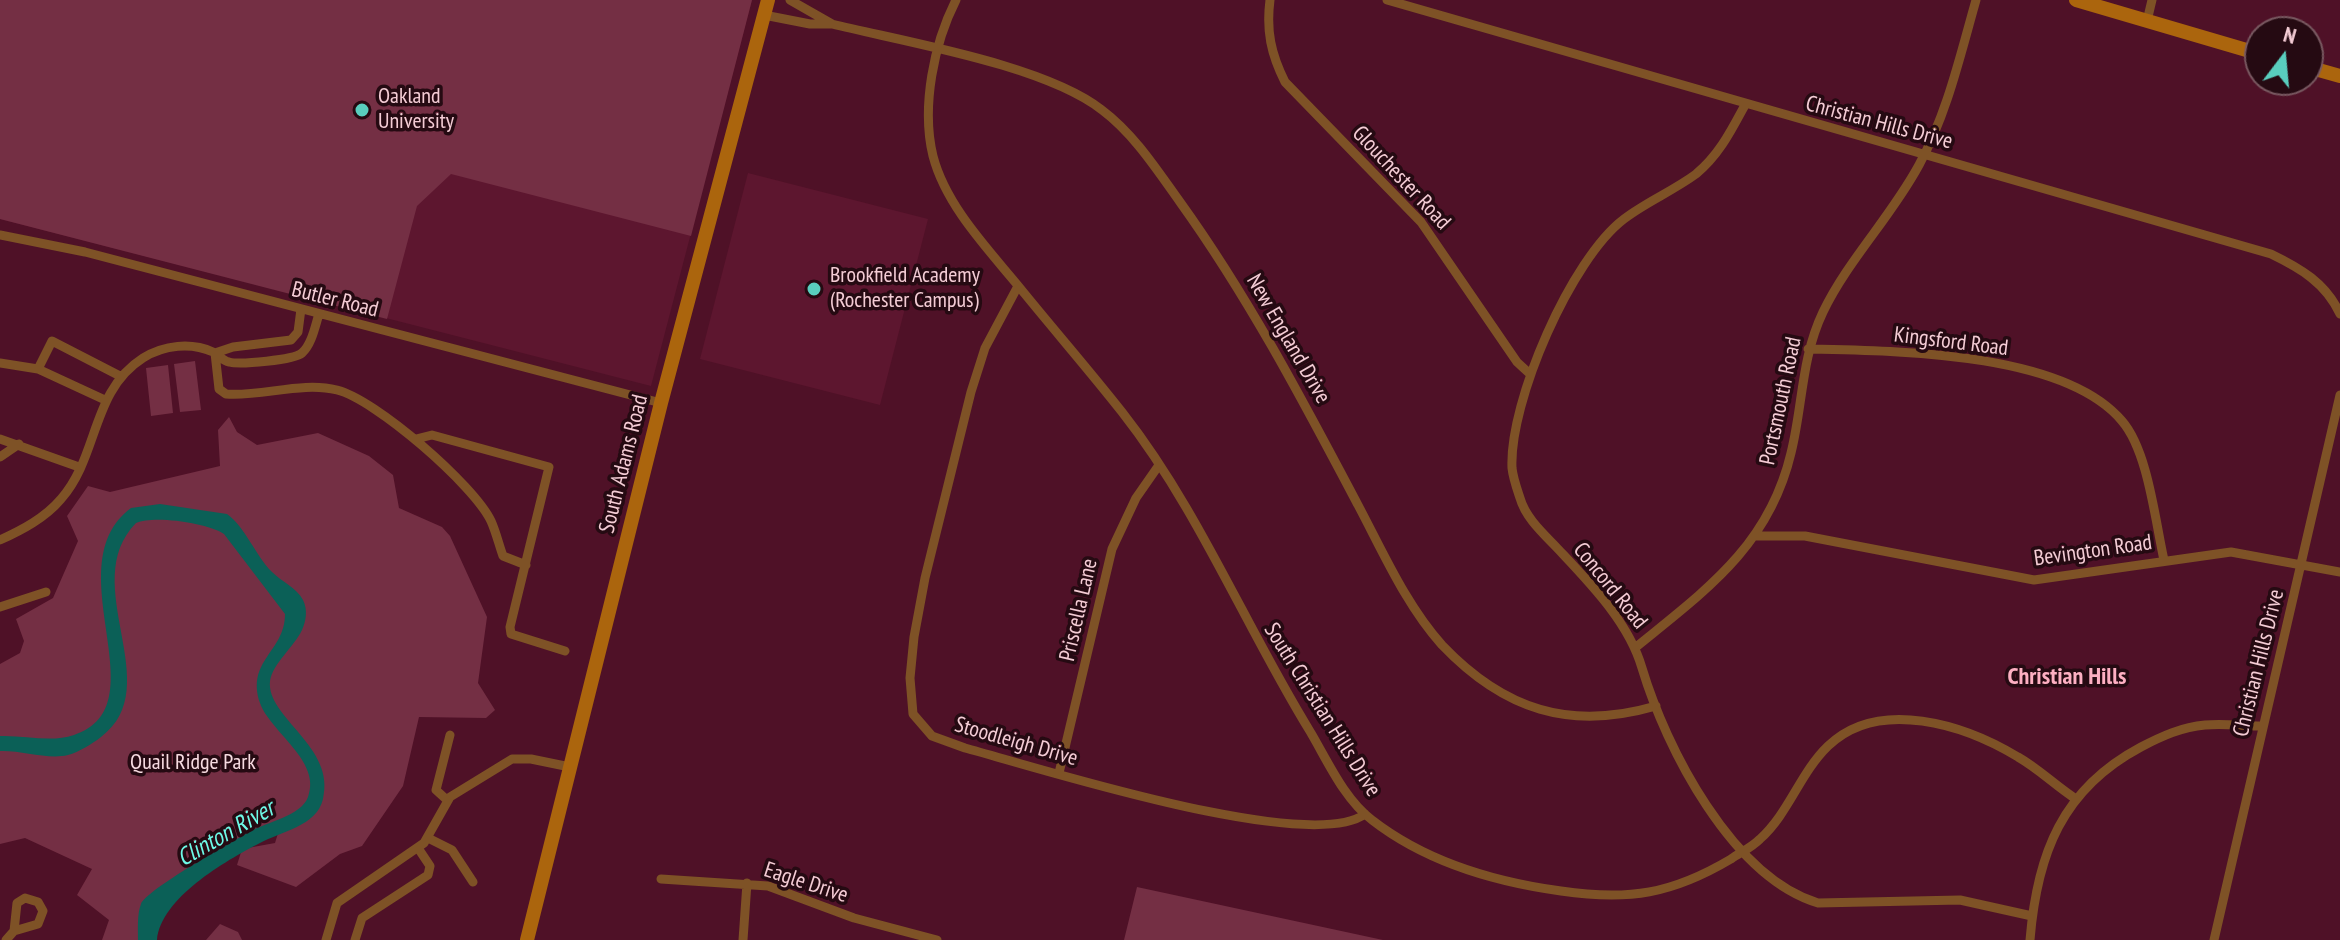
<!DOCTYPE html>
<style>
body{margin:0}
#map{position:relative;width:2340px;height:940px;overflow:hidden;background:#4f1127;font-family:"PT Sans Narrow",sans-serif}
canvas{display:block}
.north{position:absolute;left:2244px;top:16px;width:80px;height:80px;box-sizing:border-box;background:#250a12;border:2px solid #785860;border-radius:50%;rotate:16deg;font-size:22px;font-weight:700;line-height:32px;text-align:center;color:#f4ccd5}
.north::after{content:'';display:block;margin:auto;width:28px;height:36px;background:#59cebe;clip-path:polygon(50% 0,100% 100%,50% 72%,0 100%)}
</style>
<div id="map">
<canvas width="2340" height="940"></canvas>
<div class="north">N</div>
</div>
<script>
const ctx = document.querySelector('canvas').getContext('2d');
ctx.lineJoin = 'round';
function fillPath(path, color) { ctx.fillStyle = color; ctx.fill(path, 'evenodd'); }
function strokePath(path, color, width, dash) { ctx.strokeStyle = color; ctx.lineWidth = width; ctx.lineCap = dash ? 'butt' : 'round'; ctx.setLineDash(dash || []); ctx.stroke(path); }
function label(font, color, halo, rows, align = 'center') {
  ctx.font = font + ' "PT Sans Narrow",sans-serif'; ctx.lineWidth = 7; ctx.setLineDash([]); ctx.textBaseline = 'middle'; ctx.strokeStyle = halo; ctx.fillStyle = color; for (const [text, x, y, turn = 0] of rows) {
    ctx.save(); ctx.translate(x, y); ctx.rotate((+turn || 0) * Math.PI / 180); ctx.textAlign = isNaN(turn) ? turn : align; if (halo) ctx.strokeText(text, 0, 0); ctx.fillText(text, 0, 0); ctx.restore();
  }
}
const built = new Path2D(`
 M0,0H752L651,386L0,219Z
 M748,173L928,219L880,405L700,359Z`);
const green = new Path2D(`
 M0,0H752L691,236L451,174L417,206L387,319L0,219Z
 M195,361L201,410L180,412L174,364Z
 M168,365L173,413L151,416L146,368Z
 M229,417L237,432L257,445L318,433L369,456L393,475L399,508L442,527L450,536L487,617L478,683L495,710L486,718L419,717L403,786L362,846L340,854L296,887L237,865L242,849L275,843L279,830L177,879L151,940H102L109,920L77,895L92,869L25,838L0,844V664L20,653L24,641L16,619L53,598L78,541L67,516L88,486L110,492L220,466L218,430Z
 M1137,887L1383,940H1124Z
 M220,924L238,932L242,940H206Z`);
const water = new Path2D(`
 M160,504L227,514C246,528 255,555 272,572C282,582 297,588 303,600C308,610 306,621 302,630C294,647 273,663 270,681C266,718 336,746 323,799C317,826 280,832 260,843C225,861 161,898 157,940H138C138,929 137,914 141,904C146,890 233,841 251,831C267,822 301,816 308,797C322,761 270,732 260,703C246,660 285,652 285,614L224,534C208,523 154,515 136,523C76,584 169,686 101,737C92,744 79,752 68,755C48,760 21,750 0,751V736C24,735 51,743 74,735C163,706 53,566 131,508Z`);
const street = new Path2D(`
 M790,0L832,24
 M956,0C934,43 921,107 933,156C946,206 988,249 1020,288C1054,330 1089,370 1122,412C1199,510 1246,628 1311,733C1328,762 1345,800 1372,820C1426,862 1495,882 1561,891C1629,901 1672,894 1731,859C1741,852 1751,848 1760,839C1789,813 1800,773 1828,746C1879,697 1965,725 2018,757C2039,769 2056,786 2076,799
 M1270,0C1266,31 1271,54 1285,82L1421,222L1517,362L1530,374
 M1387,0L2271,254C2300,268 2326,283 2340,314
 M764,15L810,24H832C905,42 1045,65 1102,110C1134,134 1157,170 1180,202C1249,298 1303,401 1358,505C1383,552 1406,605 1442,645C1504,710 1570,731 1656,706
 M2147,21L2152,0
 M1745,105C1731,131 1719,155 1696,174C1673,191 1646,202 1624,219C1571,259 1509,402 1512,468C1513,478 1517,489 1520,498C1526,519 1545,535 1559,550C1591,584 1629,623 1642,668C1666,748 1732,877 1818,903L1960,900L2032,916
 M0,235L85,252L661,403
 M1018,286L985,348L971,392L925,578L914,637L910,678L913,714L932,736L965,748C1036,767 1310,855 1365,814
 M1808,349C1893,351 2063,351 2122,421C2148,451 2155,520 2164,560
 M215,353L219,389L226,394C261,397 302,381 337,390C375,399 474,485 491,521C496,532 499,545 503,556L526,565
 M215,353L233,347L291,340L298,332L301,309
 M0,363L38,369L105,400
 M38,369L52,341L120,376
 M0,439L79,467
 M416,439L432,435L549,467L510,627L511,634L565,651
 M0,457L19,444
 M1756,536H1805L2034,580L2231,552L2340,572
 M0,540C22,530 45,518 61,499C99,456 91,391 143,358C164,345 191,342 213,352C219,355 223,361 229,362C240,365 294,360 302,353C312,344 315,326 319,314
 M0,607L46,592
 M1636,647C1706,590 1769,546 1791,453C1803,405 1801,358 1823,312C1848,260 1891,217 1919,165C1947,114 1960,56 1976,0
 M1059,773L1112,549L1136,498L1159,465
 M447,800L436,790L450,735
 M428,838L452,850L473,882
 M661,879L768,886L854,918L937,940
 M6,940L14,931L38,924L43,911L38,902L25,898L17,903L14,931
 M326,940L337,903L424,843L450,797L512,759H531L570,767
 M355,940L362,918L428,875L430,866L418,848
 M743,940L747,883
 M2030,940C2037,854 2062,789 2141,747C2162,736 2182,727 2205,725C2224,723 2243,726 2261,726
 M2214,940L2340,395`);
const secondary = new Path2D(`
 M2076,0L2260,54
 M2308,67L2340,76
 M527,940L661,403L768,0`);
const markers = [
 [362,110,8,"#59cebe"],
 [814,289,8,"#59cebe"]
];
const poiNames = [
 ["Oakland",378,97],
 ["University",378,122],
 ["Brookfield Academy",830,276],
 ["(Rochester Campus)",830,301]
];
const streetNames = [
 ["Christian Hills Drive",1879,123,15],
 ["Glouchester Road",1401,178,47],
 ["Butler Road",335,300,14],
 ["New England Drive",1288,339,60],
 ["Kingsford Road",1951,342,7],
 ["Portsmouth Road",1781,401,-78],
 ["South Adams Road",624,464,-76],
 ["Bevington Road",2093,551,-8],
 ["Concord Road",1610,586,51],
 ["Priscella Lane",1079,610,-77],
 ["Christian Hills Drive",2259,663,-76],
 ["South Christian Hills Drive",1322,710,58],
 ["Stoodleigh Drive",1016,742,16],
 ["Eagle Drive",806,883,18]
];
const parkNames = [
 ["Quail Ridge Park",193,763]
];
const neighbourhoodNames = [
 ["Christian Hills",2067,677]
];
const waterNames = [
 ["Clinton River",226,834,-30]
];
fillPath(built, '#5d162f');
fillPath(green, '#742f44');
fillPath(water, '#0b6057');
strokePath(street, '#7e5226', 9);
strokePath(secondary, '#ab650d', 14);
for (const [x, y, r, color] of markers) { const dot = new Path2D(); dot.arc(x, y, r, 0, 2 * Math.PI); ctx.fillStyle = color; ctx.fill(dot); strokePath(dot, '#250a12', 3); }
label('22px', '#f4ccd5', '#250a12', poiNames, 'left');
label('22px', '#f4ccd5', '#250a12', streetNames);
label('22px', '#f7dbe1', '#250a12', parkNames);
label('bold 24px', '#fdafc2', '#250a12', neighbourhoodNames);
label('italic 24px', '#6ef9e7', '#250a12', waterNames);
</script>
